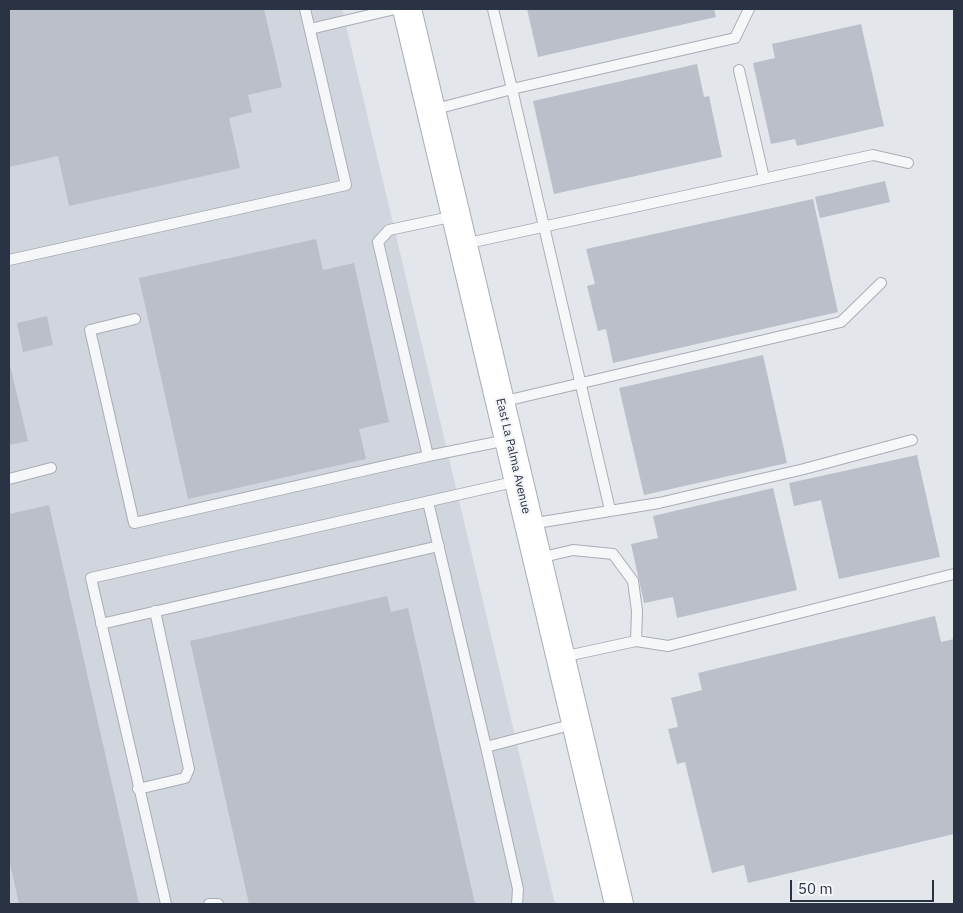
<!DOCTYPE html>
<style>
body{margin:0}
#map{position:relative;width:963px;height:913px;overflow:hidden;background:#e3e6eb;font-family:"IBM Plex Sans",sans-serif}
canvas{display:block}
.frame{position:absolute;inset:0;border:10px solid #2a3344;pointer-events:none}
.scale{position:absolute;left:790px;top:880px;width:144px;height:22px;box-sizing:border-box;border:2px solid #2a3344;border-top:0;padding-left:6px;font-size:15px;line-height:18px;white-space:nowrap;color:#2a3344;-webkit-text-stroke:4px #f3f5f8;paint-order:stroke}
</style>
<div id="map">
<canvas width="963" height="913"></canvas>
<div class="frame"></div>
<div class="scale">50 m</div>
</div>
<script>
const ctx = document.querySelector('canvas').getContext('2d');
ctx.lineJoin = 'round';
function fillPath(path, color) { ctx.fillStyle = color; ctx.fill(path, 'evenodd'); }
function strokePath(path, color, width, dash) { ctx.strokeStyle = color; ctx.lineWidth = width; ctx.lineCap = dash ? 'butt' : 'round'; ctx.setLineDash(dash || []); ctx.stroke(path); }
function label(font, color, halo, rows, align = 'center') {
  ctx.font = font + ' "IBM Plex Sans",sans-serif'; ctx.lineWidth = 4.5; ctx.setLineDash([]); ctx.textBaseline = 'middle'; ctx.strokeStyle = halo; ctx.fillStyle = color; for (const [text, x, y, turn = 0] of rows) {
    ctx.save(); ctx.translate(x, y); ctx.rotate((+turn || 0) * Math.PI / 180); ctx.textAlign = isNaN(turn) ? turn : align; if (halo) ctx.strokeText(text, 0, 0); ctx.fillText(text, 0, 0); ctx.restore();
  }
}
const built = new Path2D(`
 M9,9H342L555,904H9Z`);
const building = new Path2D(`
 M9,9H264L282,87L248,95L252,112L229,118L240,168L69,206L58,156L9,167Z
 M527,9H714L716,17L538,57Z
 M861,24L884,126L797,146L795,139L771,144L753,63L775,58L772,44Z
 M697,64L704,97L709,96L722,157L554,194L533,101Z
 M885,181L890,202L820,218L815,197Z
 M813,199L838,312L613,363L606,329L598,331L587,286L595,284L586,249Z
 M316,239L323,270L354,263L389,422L359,429L366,459L188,499L139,278Z
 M47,316L53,345L23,352L17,323Z
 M763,355L787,463L644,495L619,388Z
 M9,361L28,441L9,445Z
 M917,455L940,557L839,579L821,500L794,506L789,483Z
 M773,488L797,590L677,618L673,597L644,603L631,544L658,538L653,516Z
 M49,505L139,904H19L9,859V514Z
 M387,596L391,612L408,608L475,904H249L190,641Z
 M935,616L941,642L954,639V834L748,883L744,865L712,873L685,762L677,764L668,729L678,727L671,698L702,690L698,673Z`);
const service = new Path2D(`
 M493,9L512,89L735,38L749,9
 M310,29L395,9
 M739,70L764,178
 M432,110L512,89L610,510
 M455,216L389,230L378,242L428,456L507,440
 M464,244L873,155L908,163
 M9,260L346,185L305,9
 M135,319L90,330L134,523L428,456
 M501,402L841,322L881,283
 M9,479L51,468
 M428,502L486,747
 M530,524L659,503L804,469L912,440
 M539,558L573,550L613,554L633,581L637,611L636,641
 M101,624L439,546
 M562,657L636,641L668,646L954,574
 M138,789L185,778L189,769L155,611
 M166,904L91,578L518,481
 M209,904H218
 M517,904L518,889L486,747L574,724`);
const secondary = new Path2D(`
 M407,9L619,904`);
const streetNames = [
 ["East La Palma Avenue",513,456,77]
];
fillPath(built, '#d1d5dd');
fillPath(building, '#babfc9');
strokePath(service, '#a8adb6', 12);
strokePath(secondary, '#a8adb6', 30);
strokePath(service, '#f6f7f9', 10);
strokePath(secondary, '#fff', 28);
label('12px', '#2a3344', '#f3f5f8', streetNames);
</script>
